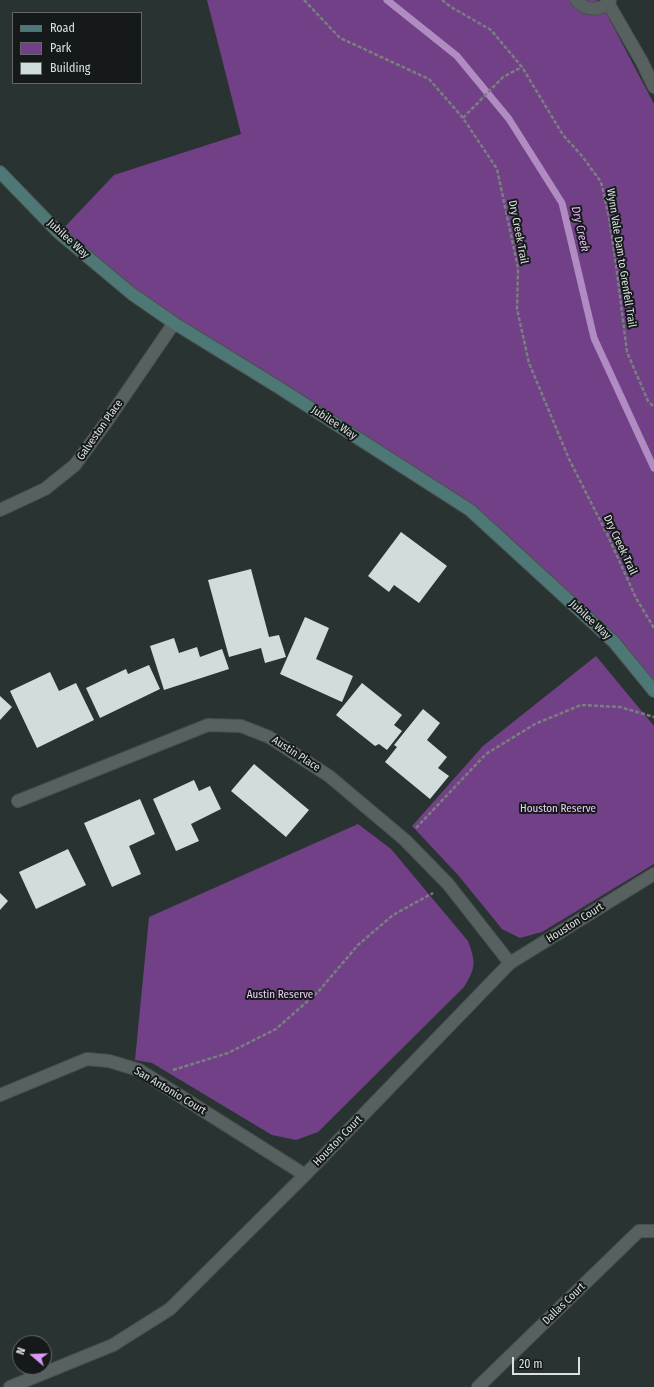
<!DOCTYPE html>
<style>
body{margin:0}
#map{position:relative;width:654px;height:1387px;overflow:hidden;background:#293332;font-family:"Fira Sans Condensed",sans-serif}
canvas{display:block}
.legend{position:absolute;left:12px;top:12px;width:130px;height:72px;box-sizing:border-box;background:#151919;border:1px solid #646968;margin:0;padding:5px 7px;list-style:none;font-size:12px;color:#dae0df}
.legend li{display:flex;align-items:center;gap:8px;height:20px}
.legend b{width:20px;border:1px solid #646968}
.north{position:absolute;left:12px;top:1335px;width:40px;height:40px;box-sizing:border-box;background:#151919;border:1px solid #646968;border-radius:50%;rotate:289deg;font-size:11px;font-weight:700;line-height:16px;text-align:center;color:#dae0df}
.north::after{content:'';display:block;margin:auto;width:14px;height:18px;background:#db9af6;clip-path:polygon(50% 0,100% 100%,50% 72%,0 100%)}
.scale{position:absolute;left:512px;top:1357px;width:68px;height:18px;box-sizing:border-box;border:2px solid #dae0df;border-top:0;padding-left:5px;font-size:12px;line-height:14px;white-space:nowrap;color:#dae0df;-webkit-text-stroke:3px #151919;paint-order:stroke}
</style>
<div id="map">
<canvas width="654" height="1387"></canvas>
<ul class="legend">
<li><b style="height:5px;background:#4e7875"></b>Road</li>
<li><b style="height:11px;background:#724086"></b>Park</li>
<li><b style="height:11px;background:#d1dddc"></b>Building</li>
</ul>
<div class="north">N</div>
<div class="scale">20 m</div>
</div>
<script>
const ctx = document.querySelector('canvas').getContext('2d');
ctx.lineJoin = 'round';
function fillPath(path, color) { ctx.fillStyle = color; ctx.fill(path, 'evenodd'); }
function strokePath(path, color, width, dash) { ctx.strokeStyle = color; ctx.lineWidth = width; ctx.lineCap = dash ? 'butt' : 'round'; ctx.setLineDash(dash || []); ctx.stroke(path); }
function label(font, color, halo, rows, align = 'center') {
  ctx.font = font + ' "Fira Sans Condensed",sans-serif'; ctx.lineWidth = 4; ctx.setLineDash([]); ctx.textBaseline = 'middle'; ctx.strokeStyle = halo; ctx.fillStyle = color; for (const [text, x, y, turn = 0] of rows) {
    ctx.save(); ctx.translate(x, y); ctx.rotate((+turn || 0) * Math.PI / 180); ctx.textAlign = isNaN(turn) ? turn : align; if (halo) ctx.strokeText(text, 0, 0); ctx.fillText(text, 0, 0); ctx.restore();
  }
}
const green = new Path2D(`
 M207,0H597L603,7L654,104V692L614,641L470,510L214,347L59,233L114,175L241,134Z
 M596,656L654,726V864L542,932L520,938L502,929L458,875L412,826L483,746Z
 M358,824L391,849L468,941C476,963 476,967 464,987L318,1132L296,1140L272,1135L152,1063L135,1060L149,917Z`);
const stream = new Path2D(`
 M387,0L457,56L509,119L562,203L594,338L654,468`);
const building = new Path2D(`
 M401,532L447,566L419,603L394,585L389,592L368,576Z
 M251,569L269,637L279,635L286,657L265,663L261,648L229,657L208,580Z
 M305,617L329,628L316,659L353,676L342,702L280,674Z
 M174,638L179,653L197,647L200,657L222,649L229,669L164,690L150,646Z
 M149,665L160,689L100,718L86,688L126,669L128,674Z
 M50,672L59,691L76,683L94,720L37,748L10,691Z
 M362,683L402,715L394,725L402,731L387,750L379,744L375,746L336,715Z
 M0,696L12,707L0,720Z
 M423,709L440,723L427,740L447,757L438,768L449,776L430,799L385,762L397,747L394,745Z
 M254,764L309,810L286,837L231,791Z
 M194,780L199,791L210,786L221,809L191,824L199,841L176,851L153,799Z
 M140,799L155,834L129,846L141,874L112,887L84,823Z
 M68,849L86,885L36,909L19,872Z
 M0,893L8,901L0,910Z`);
const path = new Path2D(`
 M304,0L340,38L429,79L463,118L497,169L518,268L517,309L529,363L569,459L608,536L636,598L654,628
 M442,0L451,7L491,30L522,67L563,135L582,156L601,182L609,217L616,265L627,352L648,401L654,407
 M463,118L503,77L522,67
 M416,828L486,754L535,724L581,705L620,707L654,717
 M173,1070L228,1053L276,1029L318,992L358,945L393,915L433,893`);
const street = new Path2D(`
 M576,0C585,11 602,12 610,0
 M608,3L642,62L654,87
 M0,510L45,489L75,465L107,421L174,323
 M18,801L208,725L241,726L269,737L329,776L405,840L448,884L510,963
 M0,1095L87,1059L109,1061L139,1070L305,1175
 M10,1387L113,1345L170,1309L305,1175L510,963L654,874
 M478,1387L639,1231H654`);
const secondary = new Path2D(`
 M0,172L59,233L132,294L174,323L278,387L470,510L614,642L654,691`);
const streetNames = [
 ["Dry Creek Trail",518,232,79],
 ["Jubilee Way",68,239,42],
 ["Wynn Vale Dam to Grenfell Trail",621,258,81],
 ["Jubilee Way",334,423,33],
 ["Galveston Place",100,430,-55],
 ["Dry Creek Trail",620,545,65],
 ["Jubilee Way",590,620,43],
 ["Austin Place",296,754,33],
 ["Houston Court",575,923,-32],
 ["San Antonio Court",170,1091,31],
 ["Houston Court",338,1141,-46],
 ["Dallas Court",564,1304,-44]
];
const parkNames = [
 ["Houston Reserve",558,809],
 ["Austin Reserve",280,995]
];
const waterNames = [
 ["Dry Creek",580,229,77]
];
fillPath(green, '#724086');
strokePath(stream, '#b18cc2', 7);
fillPath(building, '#d1dddc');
strokePath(street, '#4a5151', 14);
strokePath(secondary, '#4a5151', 14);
strokePath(path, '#78807f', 2.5, [4, 2]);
strokePath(street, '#576160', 12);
strokePath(secondary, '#4e7875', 12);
label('11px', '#dae0df', '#151919', streetNames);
label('11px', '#ebcef8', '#151919', parkNames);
label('italic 12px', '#e4b9f7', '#151919', waterNames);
</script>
